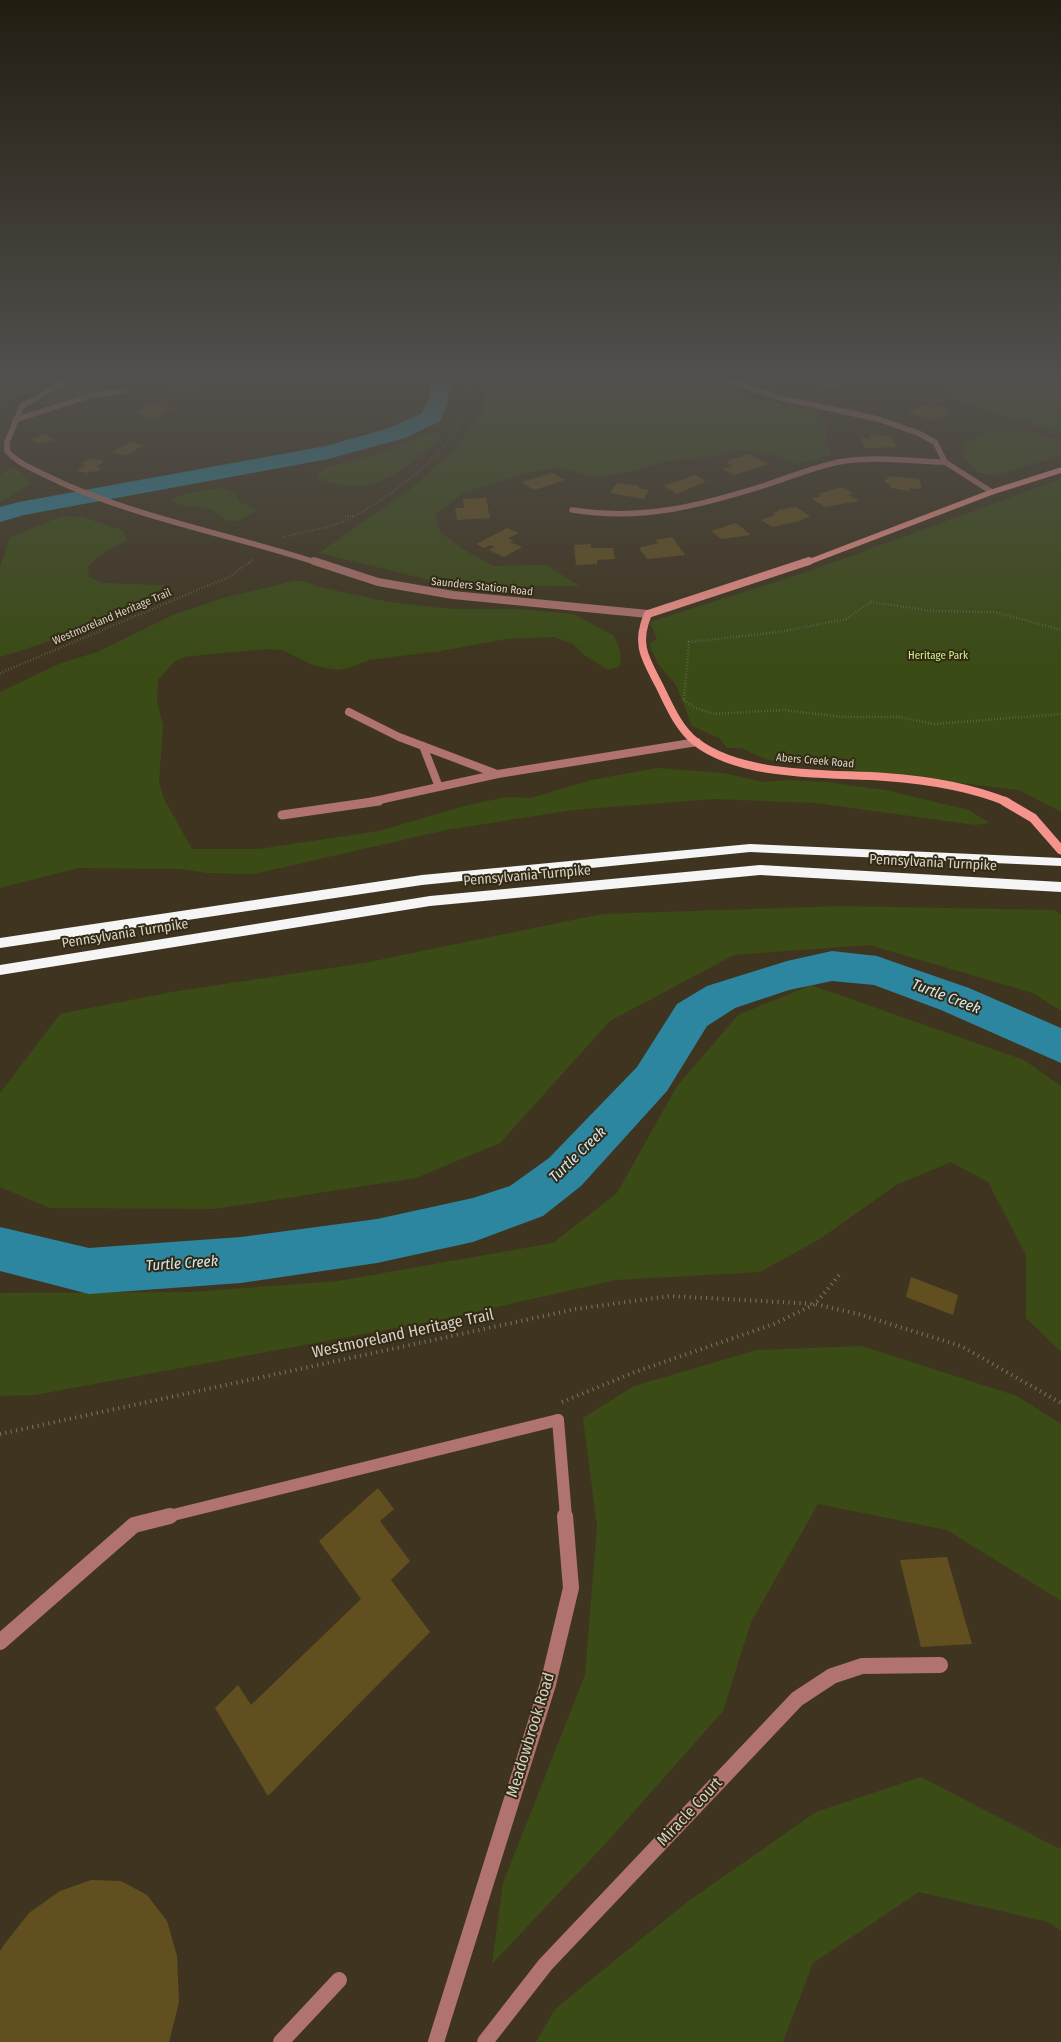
<!DOCTYPE html>
<style>
body{margin:0}
canvas{display:block;background:#3e341f}
</style>
<canvas width="1061" height="2042"></canvas>
<script>
const ctx = document.querySelector('canvas').getContext('2d');
ctx.lineJoin = 'round';
function fillPath(path, color) { ctx.fillStyle = color; ctx.fill(path, 'evenodd'); }
function strokePath(path, color, width, dash) { ctx.strokeStyle = color; ctx.lineWidth = width; ctx.lineCap = dash ? 'butt' : 'round'; ctx.setLineDash(dash || []); ctx.stroke(path); }
function label(font, color, halo, rows, align = 'center') {
  ctx.font = font + ' "Fira Sans Condensed",sans-serif'; ctx.lineWidth = 4; ctx.setLineDash([]); ctx.textBaseline = 'middle'; ctx.strokeStyle = halo; ctx.fillStyle = color; for (const [text, x, y, turn = 0] of rows) {
    ctx.save(); ctx.translate(x, y); ctx.rotate((+turn || 0) * Math.PI / 180); ctx.textAlign = isNaN(turn) ? turn : align; if (halo) ctx.strokeText(text, 0, 0); ctx.fillText(text, 0, 0); ctx.restore();
  }
}
const green = new Path2D(`
 M0,378H55L10,402L0,411Z
 M82,378H132L85,395L44,404L38,403Z
 M482,378H590L594,384L624,383L648,378H700L754,399L808,409L827,420L825,436L831,455L797,464L768,454L742,450L712,457L668,461L629,472L593,477L558,467L522,474L462,493L435,515L441,533L463,549L493,566L546,565L580,586L458,587L319,553L420,482L455,448L483,412L485,386Z
 M934,378H1061V433L960,402L944,390L957,383Z
 M997,429L1035,433L1061,441V456L993,476L978,472L961,453L968,442Z
 M426,434H439L441,437C405,471 370,501 319,478L317,474L328,468L386,451Z
 M12,467L19,471L31,484L0,502V475Z
 M1061,479V812L1019,790L768,760L741,748H727L719,738L692,726L676,685L658,664L649,644L657,639L650,622L810,571Z
 M221,488L235,493L238,501L256,510C250,515 241,521 232,521C221,521 218,511 208,508C197,505 179,509 172,499L187,493Z
 M63,516L82,517L124,531L127,540L97,557L88,567L89,577L102,583L164,585C152,608 29,649 0,657V567L10,537Z
 M294,581H304L319,587L389,602L453,609H519L573,614L613,635C619,644 623,657 619,667L608,670L584,655L573,644L554,637L506,639L441,651L369,660L349,668L337,670L315,666L282,650L271,649L210,654L185,657L175,661L158,680L157,701L163,725L159,782L164,799L192,849H259L379,831L468,805L507,797L531,798L591,780L657,768L724,773L762,782L788,780L827,782L885,790L969,810L989,823L975,825L816,803L714,799L573,810L446,830L254,874L208,873L181,869L79,868L0,888V692L61,663L97,652L173,615L223,598Z
 M842,906L1054,910L1061,915V1011L1033,993L869,945L734,955L610,1021L500,1143L416,1178L215,1209L50,1208L0,1187V1093L60,1014L171,992L364,963L602,914Z
 M811,985L1024,1060L1061,1086V1352L1026,1318V1255L988,1182L951,1162L896,1185L820,1239L760,1272L616,1280L439,1320L35,1395L0,1396V1293L190,1292L338,1281L553,1243L617,1193L677,1086L738,1015Z
 M862,1346L1017,1396L1061,1424V1601L947,1530L818,1504L751,1622L723,1711L608,1841L492,1964L503,1883L585,1675L597,1526L583,1418L634,1386L757,1350Z
 M921,1777L1058,1848L1061,1847V1931L1048,1922L919,1892L813,1963L783,2042H536L555,2009L687,1902L816,1812Z`);
const river = new Path2D(`
 M431,378H451C450,393 447,409 439,422L405,438L328,459L24,515L0,522V507L19,502L326,446L389,428L422,413L430,394Z
 M832,951L877,956L891,961L969,988L1061,1028V1063L941,1010L874,985L832,981L789,990L735,1008L707,1026L667,1091L581,1186L543,1216L473,1242L377,1263L241,1283L89,1294L0,1271V1227L89,1248L241,1237L377,1219L473,1198L510,1186L549,1158L637,1067L677,1004L707,986L787,961Z`);
const building = new Path2D(`
 M808,378H824L844,384L833,389L802,380Z
 M201,381L198,391L168,392L171,382Z
 M152,404L173,409L156,418L135,413Z
 M928,405L935,408L942,406L949,410L944,411L948,415L930,420L906,411Z
 M45,434L56,440L38,444L30,440Z
 M869,435L892,436L896,447L865,448L861,438L871,439Z
 M131,442L144,445L126,456L112,452Z
 M748,454L768,464L734,475L723,469L733,466L726,462L730,461L729,460Z
 M89,458L104,461L96,467L102,468L96,472L91,471L87,473L76,471L86,465L80,464Z
 M552,473L565,480L534,490L522,482Z
 M695,475L706,481L677,494L664,486Z
 M887,476L919,479L922,489L909,488L910,491L891,488L889,483H885V479L888,480Z
 M617,483L639,486L638,488L649,490L644,499L610,493Z
 M842,487L853,493L848,495L859,501L825,507L812,499L821,496L818,494Z
 M486,498L490,518L457,520L455,508H464L463,499Z
 M796,507L810,516L799,521L773,527L761,520L776,515L773,513L779,511L777,510Z
 M736,523L751,535L721,539L711,531Z
 M507,528L519,533L508,538L513,541L510,542L522,547L504,557L489,550L495,547L490,545L484,548L476,544Z
 M672,537L685,555L647,559L639,548L658,543L655,540Z
 M591,544V548H613L615,559L597,560V564L576,565L574,545Z
 M911,1277L958,1295L953,1315L906,1297Z
 M378,1488L394,1509L380,1521L410,1561L391,1580L430,1632L268,1796L215,1708L238,1685L251,1705L361,1599L319,1541Z
 M947,1557L972,1644L921,1647L900,1560Z
 M91,1880L121,1881L147,1895L167,1921L177,1956L179,2002L169,2042H0V1951L3,1946L29,1913L60,1891Z`);
const pathFar2 = new Path2D(`
 M345,516H354
 M283,537C303,532 323,529 342,522C375,508 447,456 460,423C466,409 466,393 463,378
 M249,563L254,559`);
const pathFar1 = new Path2D(`
 M0,673L231,576L251,561
 M684,699L689,642L779,632L846,619L871,602L933,611L995,612L1061,630
 M684,700L693,707L714,714L783,710L843,717H899L934,724L1061,714`);
const path = new Path2D(`
 M562,1402L635,1372L774,1324L815,1304L840,1274
 M0,1434L576,1309L670,1296L815,1304L858,1314L961,1346L1061,1403`);
const laneFar4 = new Path2D(`
 M15,420L89,396L124,391`);
const laneFar3 = new Path2D(`
 M349,712L399,737L497,774
 M423,746L439,787
 M370,802L498,774L697,742`);
const laneFar2 = new Path2D(`
 M282,815L379,801`);
const laneFar1 = new Path2D(`
 M165,1517L558,1420`);
const lane = new Path2D(`
 M0,1642L134,1525L170,1516
 M281,2042L339,1980`);
const streetFar3 = new Path2D(`
 M72,378L22,406L7,442V451C17,463 32,468 45,475C127,516 230,534 318,563
 M720,378L777,397L878,419L918,433L935,442L945,462L992,492
 M572,510C643,521 699,506 766,485C790,477 814,467 839,462C873,456 910,461 945,462`);
const streetFar2 = new Path2D(`
 M314,561L378,582L453,595L648,614`);
const streetFar1 = new Path2D(`
 M558,1420L566,1517`);
const street = new Path2D(`
 M436,2042L548,1684L571,1588L565,1516
 M485,2042L545,1965L797,1699L832,1676L862,1666L940,1665`);
const secondaryFar2 = new Path2D(`
 M806,563L992,492L1061,470`);
const secondaryFar1 = new Path2D(`
 M809,561L648,614C635,644 645,658 659,685C669,705 678,728 696,742C743,778 828,773 885,777C927,780 968,786 1007,802`);
const secondary = new Path2D(`
 M1004,801L1033,818L1061,850`);
const highway = new Path2D(`
 M750,844L1061,858V866L750,852L422,885L0,948V938L422,875Z
 M760,865L1061,882V892L760,875L430,906L0,975V965L430,896Z`);
const farStreetnames = [
 ["Saunders Station Road",482,587,6],
 ["Westmoreland Heritage Trail",112,617,-23],
 ["Abers Creek Road",815,761,5]
];
const farParknames = [
 ["Heritage Park",938,656]
];
const streetNames = [
 ["Pennsylvania Turnpike",933,863,3],
 ["Pennsylvania Turnpike",527,876,-5],
 ["Pennsylvania Turnpike",125,934,-9]
];
const waterNames = [
 ["Turtle Creek",946,997,21],
 ["Turtle Creek",578,1155,-44],
 ["Turtle Creek",182,1264,-4]
];
const nearStreetnames = [
 ["Westmoreland Heritage Trail",403,1334,-12],
 ["Meadowbrook Road",531,1735,-73],
 ["Miracle Court",690,1812,-47]
];
fillPath(green, '#3a4b15');
fillPath(river, '#2c86a0');
fillPath(building, '#624f20');
strokePath(pathFar2, '#7d7564', 2, [0.5, 2]);
strokePath(pathFar1, '#7d7564', 2.5, [0.5, 2.5]);
strokePath(path, '#7d7564', 4, [1, 4.5]);
strokePath(laneFar4, '#b0736e', 5.5);
strokePath(laneFar3, '#b0736e', 8);
strokePath(laneFar2, '#b0736e', 9);
strokePath(laneFar1, '#b0736e', 12);
strokePath(lane, '#b0736e', 16);
strokePath(streetFar3, '#b0736e', 5.5);
strokePath(streetFar2, '#b0736e', 8);
strokePath(streetFar1, '#b0736e', 12);
strokePath(street, '#b0736e', 16);
strokePath(secondaryFar2, '#f5948c', 5.5);
strokePath(secondaryFar1, '#f5948c', 8);
strokePath(secondary, '#f5948c', 9);
fillPath(highway, '#f5f5f5');
const sky = ctx.createLinearGradient(0, 0, 0, 664);
sky.addColorStop(0, '#221d11');
sky.addColorStop(0.57, '#52504d');
sky.addColorStop(1, '#52504d00');
ctx.fillStyle = sky;
ctx.fillRect(0, 0, 1061, 664);
label('11px', '#d7d2c5', '#332a15', farStreetnames);
label('11px', '#cef485', '#332a15', farParknames);
label('14px', '#d7d2c5', '#332a15', streetNames);
label('italic 15px', '#d1e9f2', '#332a15', waterNames);
label('16px', '#d7d2c5', '#332a15', nearStreetnames);
</script>
